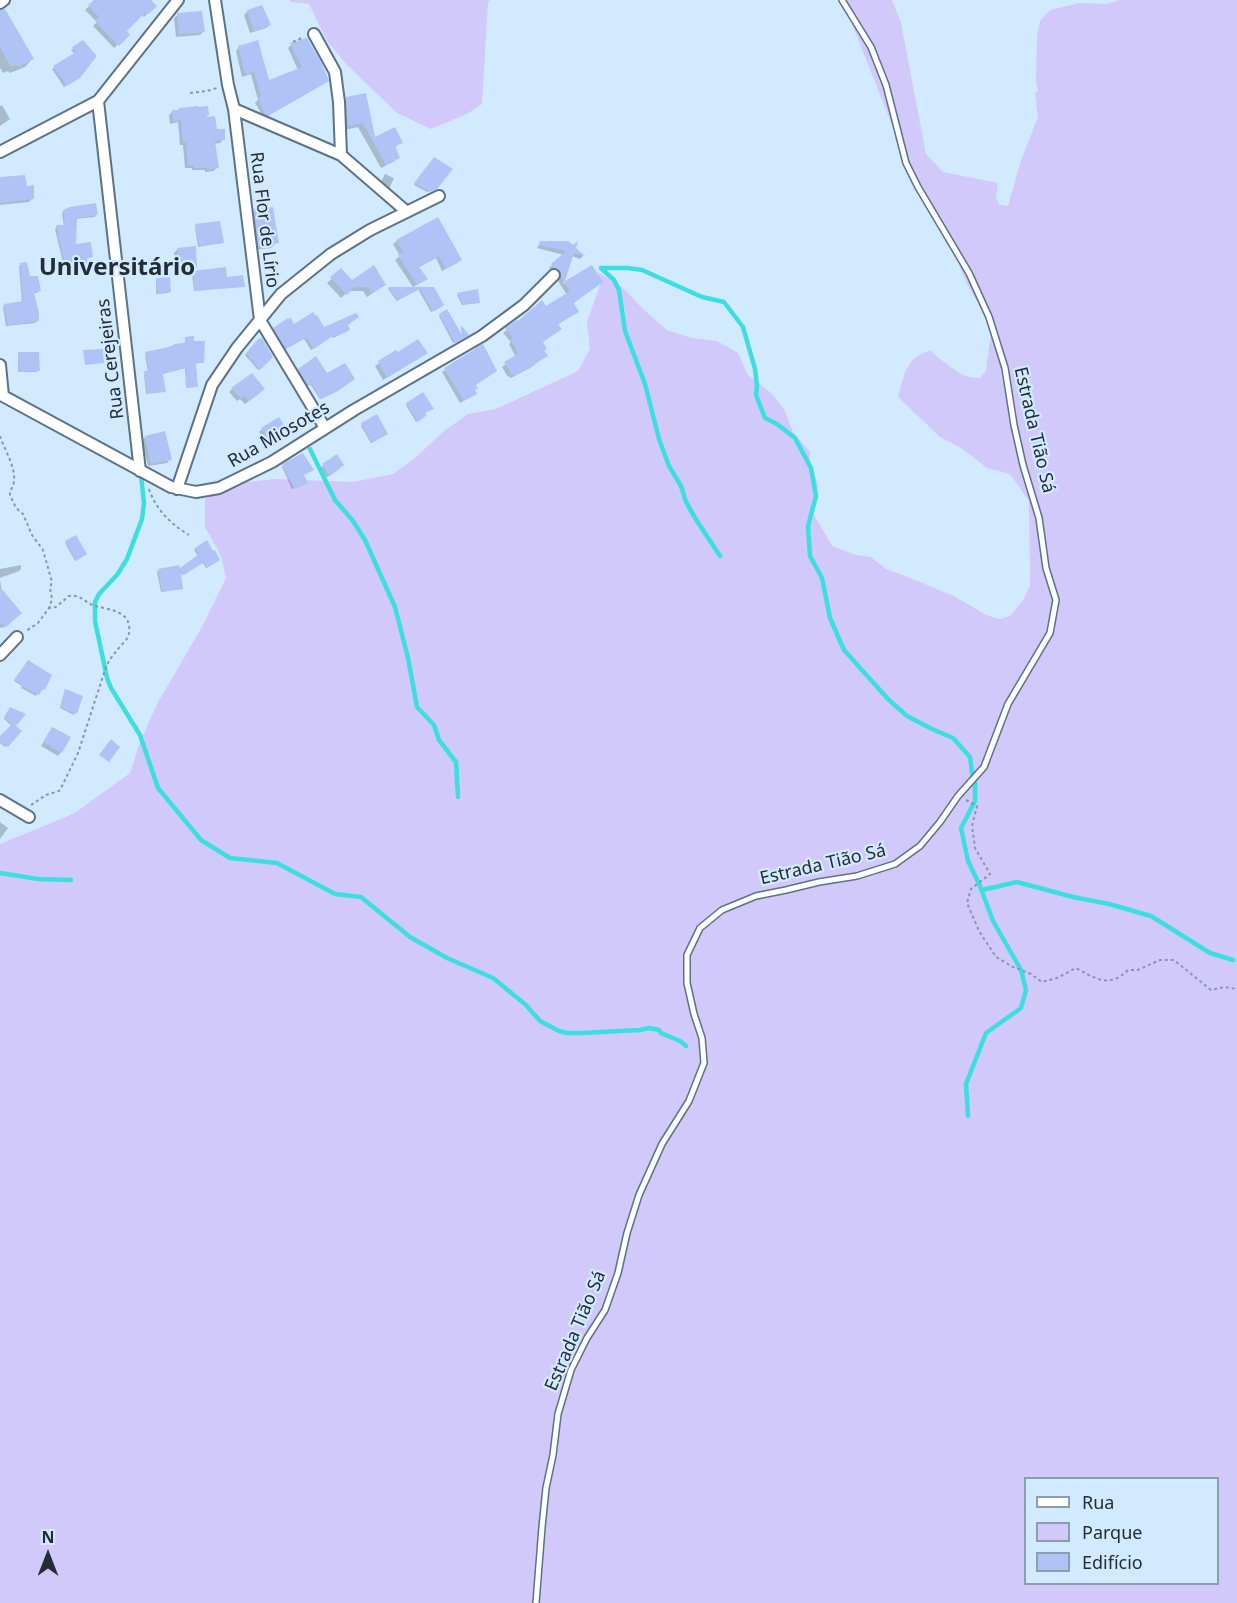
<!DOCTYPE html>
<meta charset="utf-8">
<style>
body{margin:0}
#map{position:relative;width:1237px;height:1603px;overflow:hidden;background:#d2eaff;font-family:"Noto Sans",sans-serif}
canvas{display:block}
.legend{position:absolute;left:1024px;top:1477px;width:195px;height:108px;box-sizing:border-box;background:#d2eaff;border:2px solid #8c9eae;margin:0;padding:8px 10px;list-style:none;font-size:18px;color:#242d35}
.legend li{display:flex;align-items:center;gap:12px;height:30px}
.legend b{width:30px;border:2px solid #8c9eae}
.north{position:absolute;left:18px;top:1525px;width:60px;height:60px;-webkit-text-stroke:4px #d2eaff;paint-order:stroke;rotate:0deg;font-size:16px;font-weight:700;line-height:24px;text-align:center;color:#242d35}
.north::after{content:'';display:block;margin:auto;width:21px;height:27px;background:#242d35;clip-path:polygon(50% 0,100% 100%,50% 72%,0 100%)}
</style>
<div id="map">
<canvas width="1237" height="1603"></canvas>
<ul class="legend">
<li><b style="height:8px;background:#fff"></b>Rua</li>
<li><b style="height:16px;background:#d1c9fa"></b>Parque</li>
<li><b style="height:16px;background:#afc3f7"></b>Edifício</li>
</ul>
<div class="north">N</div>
</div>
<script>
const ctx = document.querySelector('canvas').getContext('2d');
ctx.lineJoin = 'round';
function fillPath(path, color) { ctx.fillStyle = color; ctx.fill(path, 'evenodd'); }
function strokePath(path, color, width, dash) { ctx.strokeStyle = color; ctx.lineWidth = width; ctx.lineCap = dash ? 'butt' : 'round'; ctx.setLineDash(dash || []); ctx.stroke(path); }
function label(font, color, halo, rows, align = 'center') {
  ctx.font = font + ' "Noto Sans",sans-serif'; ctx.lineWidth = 4.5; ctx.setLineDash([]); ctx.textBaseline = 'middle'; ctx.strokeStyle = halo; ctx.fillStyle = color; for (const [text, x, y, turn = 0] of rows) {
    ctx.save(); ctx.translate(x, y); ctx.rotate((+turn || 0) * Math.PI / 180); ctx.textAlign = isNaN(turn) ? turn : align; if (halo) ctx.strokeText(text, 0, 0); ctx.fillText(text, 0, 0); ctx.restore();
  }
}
const green = new Path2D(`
 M289,0H490L488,2L482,104L467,114L431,129L397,113L347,65L327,41L309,4L291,2Z
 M838,0H892L901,23L926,154L943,172L998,183L996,198L1000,205L1008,206L1021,160L1038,117L1035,93L1038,91L1036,80L1037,36L1040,21L1050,10L1079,3L1107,4L1119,0H1237V1603H0V844L75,813L130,773L140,742L158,702L203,625L226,578L221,556L205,527V499L235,483L277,479L353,482L393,474L414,459L444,431L468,414L496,409L578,371L590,349L587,322L600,285L598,272L621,286L644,310L667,330L692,338L717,341L738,353L748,375L770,392L784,409L793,432L810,452V468L818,483L817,500L813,513L832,546L856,555L871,557L886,569L908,577L956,597L986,615L1000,619L1010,616L1022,602L1030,586L1029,501L1010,474L987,468L961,448L940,437L898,397C904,375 906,357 931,350C936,357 941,359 947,364C958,373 965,378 980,378L986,370L992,325C979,306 966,285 958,262L915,183L847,11ZM1026,1478H1218V1584H1026Z`);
const shadow = new Path2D(`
 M96,0H151L155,6L144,17L141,15L125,31L128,35L114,48L93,26L97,22L85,10Z
 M248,11L270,25L266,28L250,33L244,15Z
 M178,15L203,32L200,35L176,37L174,18Z
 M0,16L32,59L25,67L10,73L8,71L3,73L0,68Z
 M83,42L76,80L64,87L52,69L75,54L71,50Z
 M291,45L327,81L323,84L264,118L255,103L258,100L251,74L242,77L236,51L239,47L268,82L298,70L288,48Z
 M365,95L374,140L401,142L394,148L398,158L393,162L381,168L358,127L344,130L342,103L347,98Z
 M2,105L10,119L0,126V106Z
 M179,109L208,115L204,119L223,140L220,143L214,144L217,167L214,171L205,172V170H192V168H185L183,145H180L178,122L170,124L169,115L172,112L177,111Z
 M434,159L437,188L427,192L414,185Z
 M385,174L394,178L389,189L381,182Z
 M0,180L26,188L32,198L29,202L0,205Z
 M255,210L277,242L271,248L253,250L249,216Z
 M64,211L96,215L95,217L75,219V246L92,256L86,259V262L85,264L64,267L55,229L57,227H64L62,213Z
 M438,219L457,263L442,271L436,258L418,268L422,282L413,287L395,260L400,256L393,244L397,241Z
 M196,226L222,243L198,247L195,227Z
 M541,242L574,249L583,256L580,259L572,256L563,284L591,267L572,303L577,312L557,325L541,342L545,349L543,351L546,356L530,368L511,378L509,376L508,377L502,367L516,357L509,344L511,342L503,333L517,322L518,323L567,295L558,281L557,273L551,271L549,268L564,255L537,248Z
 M178,249L196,267L192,271H176L174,253Z
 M21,264L39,291L37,293H32L37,321L35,323L6,326L3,307L5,305L22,303L19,266Z
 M341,270L351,282L384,285L379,289L367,297L363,291H349L341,298L327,283Z
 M194,272L226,278L243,286L194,291L192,274Z
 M157,279L170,292L168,293L156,294V281Z
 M389,288L433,289L441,306L431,312L418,289L397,301L388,289Z
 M458,294L479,303L462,305L457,295Z
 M440,315L462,336L461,327L466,336L453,343L439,316Z
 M346,325L348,330L346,332L333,338L332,336L311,350L304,339L284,350L272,331L274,329L294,326L324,329Z
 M186,338L203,362L195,364L197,386L186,388L185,368L162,374L164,391L163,392L146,394L144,374L148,372L145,355L174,345H184Z
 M257,342L272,357L258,370L245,355Z
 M482,346L496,371L474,385L475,394L460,403L442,372Z
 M396,352L426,353L383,380L375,366Z
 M19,354L38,370L37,372H18V355Z
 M315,358L335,392L320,399L310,384L307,386L298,372Z
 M232,389L260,393L245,404L240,399L237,401L229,392Z
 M407,404L425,415L416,422L406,405Z
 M362,424L385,435L371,443L361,426Z
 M284,428L266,445L259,432L262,429Z
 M145,437L170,459L167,463L148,466L142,441Z
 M336,456L339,469L326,478L319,469Z
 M283,466L305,484L292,489L282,467Z
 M66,542L84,555L75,561L65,543Z
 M207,542L217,561L206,568L203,563L182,575L179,570L198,556L194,550Z
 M21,565V569L19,571L0,578V569Z
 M159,570L181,588L161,592L157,572Z
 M0,580L2,591L20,613L3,628L2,627L0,628Z
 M27,663L44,689L41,690L36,696L21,688L22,686L14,681Z
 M65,691L81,697L74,715L60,708Z
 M9,710L14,726L19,731L5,747L0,743V738L12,726L4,719Z
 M52,729L61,752L58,756L41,746Z
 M0,822L8,828L0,839Z`);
const stream = new Path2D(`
 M601,268H628L642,270L702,297L724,302L743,327L755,369L757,386L756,395L765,418L777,424L795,438L811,468L816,496L808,526L810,556L822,578L830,618L844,650L888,699L907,716L932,729L953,738L970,757L973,780L975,783V801L961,828L968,861L980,886L993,921L1021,970L1026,990L1021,1008L986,1033L966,1084L968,1116
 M602,269L614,280L619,290L625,331L645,384L659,439L669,466L681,486L686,502L697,521L720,556
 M310,449L335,500L353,521L365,540L395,607L408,658L417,707L434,725L439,740L456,762L458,797
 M141,475L144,503L142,519L127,559L117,575L99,594L95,602V621L107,678L111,688L140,735L158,788L201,840L230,858L277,863L335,894L361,897L410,937L447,958L493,978L526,1005L540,1021L559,1031L567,1033H583L640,1030L649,1028L659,1030L661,1033L680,1041L686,1046
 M0,873L38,879L71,880
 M982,890L1017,882L1073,897L1109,904L1151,916L1210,953L1233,960`);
const building = new Path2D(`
 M94,0H151L157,6L149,14L146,12L127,31L130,35L119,46L95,21L99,17L88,5Z
 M262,5L271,25L254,31L247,10Z
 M5,9L34,59L18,67L16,65L11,67L0,47V10Z
 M202,11L205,32L179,34L177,13Z
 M307,38L321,62L329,81L268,116L265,114L258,98L261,96L254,72L245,74L238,46L258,40L269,80L302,67L290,43Z
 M83,40L97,56L80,78L67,86L53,66L76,52L72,47Z
 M366,93L375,137L395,127L403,143L395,146L400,158L386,165L363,123L348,126L346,97Z
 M198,106V107L208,106L209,115L200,118L215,116L217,129H225V140L215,141L219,168L208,170L207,168H194V166L188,165L186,142L183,143L181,120L173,121L172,110H179V108Z
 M434,157L453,169L437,189L430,192L414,183Z
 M25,175L27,186L34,185V199L0,203V177Z
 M96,203L98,215L77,218L76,244L91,242L93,257L87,258L88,263L65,266L56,225H65L63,210L70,207Z
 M273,207L279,243L258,246L254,209Z
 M438,217L462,260L446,269L439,256L419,267L428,279L417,285L398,255L403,252L396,240Z
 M220,221L224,243L199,246L195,224Z
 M540,241H568L573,245L578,241L576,248L585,256L574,253L565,281L592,265L603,282L574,303L579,312L558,324L562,329L543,342L547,349L544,350L548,356L534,364L535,365L514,376L513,374L512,375L504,362L518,354L511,340L513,338L505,328L517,320L518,321L542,300L546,306L570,291L561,277L560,270L554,268L551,264L566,251L539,245Z
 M196,246L197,268H179L177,248Z
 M27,262L30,276H38L41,291L34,292L39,314V321L8,325L4,304L23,301L20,263Z
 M374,265L386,285L372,293L368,287H355L347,295L330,277L341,268L352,280Z
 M226,267L227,277L243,275L245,287L194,291L193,271Z
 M170,277L171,292L157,293L156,278Z
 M388,287H434L444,305L433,312L420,289L398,300Z
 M478,289L480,303L463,304L457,293Z
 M447,309L462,335L461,325L469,335L455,343L439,314Z
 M313,312L316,316L317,315L324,327L356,313L359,317L348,325L350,330L335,337L334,335L314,349L306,337L286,349L273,328L288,318L289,319L291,318L294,324Z
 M194,336V341H205L204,363H196L198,387L186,388V368L163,374L166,392L147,393L144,371L149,370L145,352L174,346V344L185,343V337Z
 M262,338L273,357L260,370L246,353L258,339Z
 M418,339L428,353L387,378L378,361L396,350L398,352Z
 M483,344L497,371L476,385L478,389L475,390L477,394L464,401L444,368Z
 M103,349L104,363L85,365L83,350Z
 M18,352H39L40,371L19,372Z
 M316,356L327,373L345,363L355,379L338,391L321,399L312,384L309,386L298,369Z
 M252,373L265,389L249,401L244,396L241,398L231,388Z
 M423,392L434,409L425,413L427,415L418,422L406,403Z
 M377,414L388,434L372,443L361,423Z
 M279,417L286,428L270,443L261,428Z
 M165,431L172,460L151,464L145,436Z
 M303,453L314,470L304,475L308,483L294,489L282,464Z
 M337,454L344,465L330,476L322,464Z
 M76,535L87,554L76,561L65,541Z
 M207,540L213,551L215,550L220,560L207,568L204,562L184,575L180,569L183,589L162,592L158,569L179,565L180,568L199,554L195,548Z
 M0,587L22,613L6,627L0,622Z
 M28,660L52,675L45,690L43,689L39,695L21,686L22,684L14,680Z
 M65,689L83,696L77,714L60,707Z
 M10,707L26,714L16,726L22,731L8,747L0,741V736L12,724L4,717Z
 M52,727L71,737L62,753L43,742Z
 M111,739L120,747L109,762L99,755Z`);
const path = new Path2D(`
 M293,42L304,37
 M190,93L207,91L217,88
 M0,436C5,452 22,476 10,491V495L16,508L23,514L32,535L43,550L52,582L50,588L52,599L49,608L38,623L26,631
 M149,489C156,510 171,524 189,535
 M966,800L977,806L972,826L975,848L990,874L971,889L967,903L979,931L996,957L1013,967L1031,974L1042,982L1057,978L1076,968C1095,978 1109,989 1128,970H1138L1160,960H1174L1211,990L1225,987L1237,989
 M31,805L46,795L59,791L62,786L78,753L106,667C111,656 118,649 126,640C129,636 130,631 129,626C128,611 107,609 95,606C85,603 81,594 69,596L56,607L49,608`);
const service = new Path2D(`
 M536,1603L542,1527L546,1488L553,1455L558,1414L571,1370L587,1338L605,1310L618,1273L627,1233L639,1195L662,1144L689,1101L704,1063L702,1038L694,1014L687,983V955L700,928L722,910L756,896L786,890L819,882L857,876L895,864L920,846L940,822L958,796L984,767L1008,704L1050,633L1056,600L1046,568L1039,518L1023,465L1014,425L1005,368L989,317L969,273L918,187L906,163L886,85L871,47L842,0`);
const minor = new Path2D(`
 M215,0L228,85L234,109L260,320L325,428
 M0,3L4,0
 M314,34L335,72L339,102L341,155
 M98,101L140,471
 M234,109L341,155L407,212
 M0,152L98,101L178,0
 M0,365L3,396
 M3,396L171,487L196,492L219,488L272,462L354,410L482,336L524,305L554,275
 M177,489L212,385L237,348L281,294L331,254L370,230L439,196
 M0,655L17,637
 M0,800L29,817`);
const streetNames = [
 ["Rua Flor de Lírio",264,220,83],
 ["Rua Cerejeiras",111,359,-97],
 ["Estrada Tião Sá",1034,430,77],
 ["Rua Miosotes",279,435,-30],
 ["Estrada Tião Sá",823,865,-13],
 ["Estrada Tião Sá",576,1331,-67]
];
const districtNames = [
 ["Universitário",117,268]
];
fillPath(green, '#d1c9fa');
fillPath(shadow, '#0003');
strokePath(stream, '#3ddee0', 4.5);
fillPath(building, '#afc3f7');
strokePath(service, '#5d7285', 8);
strokePath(minor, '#5d7285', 14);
strokePath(path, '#8697a7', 2, [3, 3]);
strokePath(service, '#fff', 5);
strokePath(minor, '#fff', 10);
label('18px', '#242d35', '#d2eaff', streetNames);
label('bold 24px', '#242d35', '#d2eaff', districtNames);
</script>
